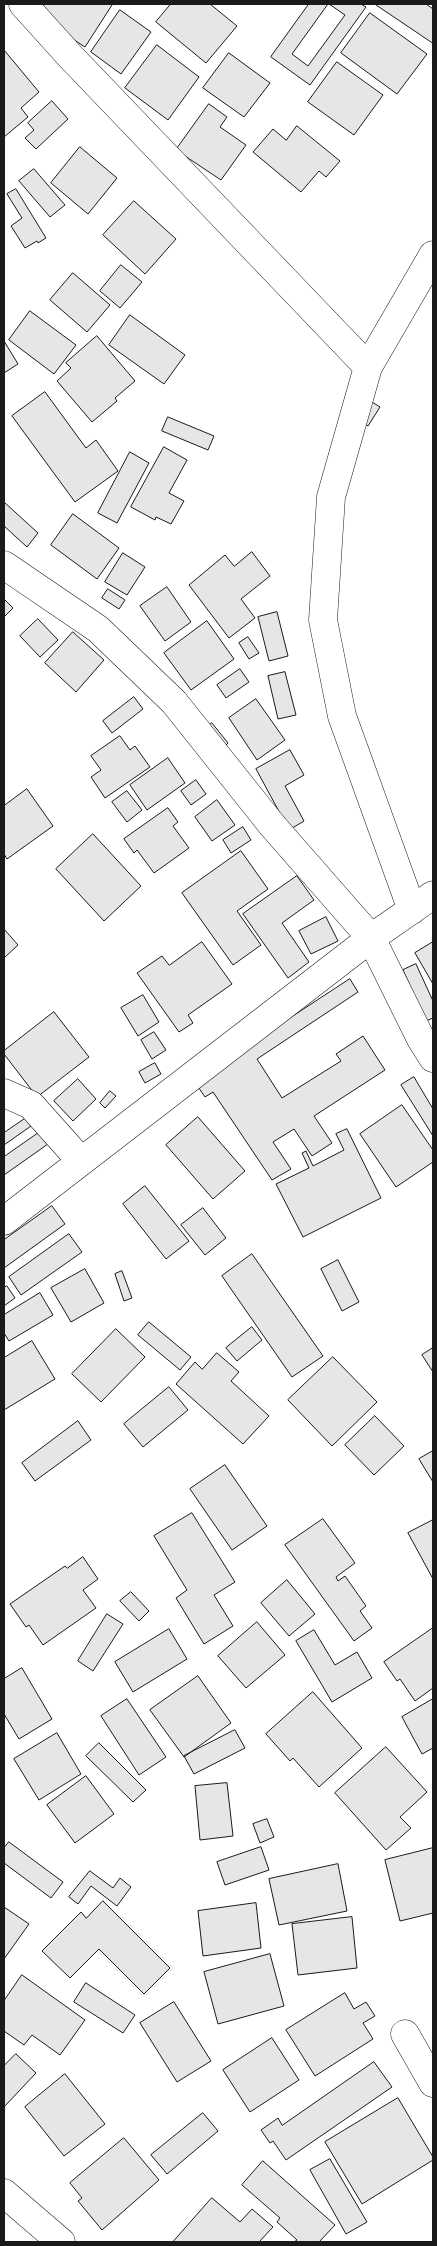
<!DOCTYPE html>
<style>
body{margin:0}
#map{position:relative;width:437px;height:2246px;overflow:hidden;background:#fff;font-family:Commissioner,sans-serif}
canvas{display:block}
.frame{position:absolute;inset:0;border:5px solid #1a1a1a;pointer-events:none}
</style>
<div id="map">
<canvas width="437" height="2246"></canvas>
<div class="frame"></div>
</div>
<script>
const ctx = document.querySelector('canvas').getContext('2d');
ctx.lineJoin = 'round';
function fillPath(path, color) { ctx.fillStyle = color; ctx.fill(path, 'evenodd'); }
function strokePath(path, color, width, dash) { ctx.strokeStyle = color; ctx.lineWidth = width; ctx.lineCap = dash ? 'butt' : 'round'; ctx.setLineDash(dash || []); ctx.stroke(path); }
const building = new Path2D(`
 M41,4H110L112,5L85,47L34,14Z
 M171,4H210L237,26L206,63L156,22Z
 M309,4H328L292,54L308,66L345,15L329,4H361L366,7L310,85L271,57Z
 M375,4H426L433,9V43Z
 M120,10L151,32L121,74L91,52Z
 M370,13L427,54L397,94L341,53Z
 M157,45L199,77L168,120L125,88Z
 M4,50L39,92L21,108L28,117L4,137Z
 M229,53L270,83L244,117L203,88Z
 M337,62L383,95L354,135L308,102Z
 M52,101L68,119L36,149L25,138L34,130L28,123Z
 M209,104L227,117L220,127L246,145L221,180L176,150Z
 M297,126L340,161L326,177L319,171L301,192L253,152L273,129L286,140Z
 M80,147L117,178L88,214L51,183Z
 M34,169L65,205L50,217L19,181Z
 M16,189L46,238L38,243L37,241L25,248L11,226L22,218L7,194Z
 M134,201L176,239L145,274L103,235Z
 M121,265L142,282L120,308L100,291Z
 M73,273L110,305L87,332L50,300Z
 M30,311L76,345L54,374L9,340Z
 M130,315L185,355L164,384L109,345Z
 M97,336L135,381L115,398L117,401L92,422L57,381L71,368L66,363Z
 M4,341L18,364L4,373Z
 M45,392L86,448L96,440L118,471L75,502L12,416Z
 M372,402L380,407L368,426L359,420Z
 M168,417L214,436L208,450L162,431Z
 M164,447L187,460L169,493L184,501L171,524L156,517L155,520L131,507Z
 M130,452L149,463L117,523L98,513Z
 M4,502L38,533L27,547L4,526Z
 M73,514L119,548L97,579L51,545Z
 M252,552L270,576L241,599L255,618L229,638L189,585L225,555L234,566Z
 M123,553L145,567L127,595L105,582Z
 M167,587L191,622L165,641L140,606Z
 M108,589L125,600L119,609L102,598Z
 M4,599L13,608L4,617Z
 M277,612L288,656L269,661L258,617Z
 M38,619L58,640L40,657L20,636Z
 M207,621L234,659L191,690L164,653Z
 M73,632L104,660L76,692L45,663Z
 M248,637L259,653L249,659L239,643Z
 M240,669L249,682L226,698L217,685Z
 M285,672L296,715L278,719L268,676Z
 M134,697L143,709L112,733L103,721Z
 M256,699L285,740L257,760L229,718Z
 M212,723L228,743L221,750L205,729Z
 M120,736L130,750L135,746L150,767L105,798L91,777L101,770L91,756Z
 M290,750L304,775L285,786L304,821L289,830L256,769Z
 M168,758L185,783L147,810L130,785Z
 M196,780L206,794L191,805L181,791Z
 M27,789L53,826L7,859L4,854V806Z
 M127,791L142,810L127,822L112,802Z
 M217,800L235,825L212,841L195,817Z
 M168,808L178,822L173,826L189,848L154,873L137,850L134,853L124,839Z
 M243,827L251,840L231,853L223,840Z
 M93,834L141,886L104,921L56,869Z
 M241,851L268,889L237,911L261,945L233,965L182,893Z
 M297,876L314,900L282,923L309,962L288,978L243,914Z
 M326,917L338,941L311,954L299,931Z
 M4,929L18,945L4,958Z
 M202,942L232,984L188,1015L193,1023L179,1032L137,973L162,956L169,965Z
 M433,942V984L415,953Z
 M416,964L433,1001V1018L426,1021L403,970Z
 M350,979L358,992L257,1059L282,1098L341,1061L336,1054L363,1036L385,1070L314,1116L332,1143L312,1156L294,1129L273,1142L291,1169L272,1180L213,1092L205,1097L196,1084L203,1075Z
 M143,995L159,1022L138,1036L121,1008Z
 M54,1012L89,1057L37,1097L4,1054V1051Z
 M154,1032L166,1050L152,1059L141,1040Z
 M155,1063L161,1074L145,1083L139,1072Z
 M414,1077L433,1109V1136L401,1085Z
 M78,1079L96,1099L73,1121L54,1101Z
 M110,1091L116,1096L105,1108L100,1103Z
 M402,1105L433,1150V1162L396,1187L360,1134Z
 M198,1117L245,1171L213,1199L166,1145Z
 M26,1118L31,1126L4,1145V1133Z
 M47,1127L55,1139L4,1175V1157Z
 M347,1129L381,1198L303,1237L276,1184L309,1168L302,1153L306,1151L313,1166L344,1150L336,1134Z
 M145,1186L189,1241L166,1259L123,1204Z
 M52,1206L65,1224L4,1268V1240Z
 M203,1208L226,1238L205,1255L181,1225Z
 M69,1234L82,1252L21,1295L9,1277Z
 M252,1254L323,1356L292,1377L222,1276Z
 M338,1260L359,1302L342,1311L321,1269Z
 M85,1269L104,1303L71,1322L51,1288Z
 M122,1271L132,1298L124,1301L115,1274Z
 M7,1286L15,1298L4,1306V1288Z
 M40,1293L53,1315L9,1341L4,1333V1315Z
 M149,1322L191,1357L180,1370L138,1335Z
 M252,1327L262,1340L237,1361L226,1348Z
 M116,1329L145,1357L101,1402L72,1374Z
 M32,1341L55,1379L4,1410V1358Z
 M433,1348V1372L422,1355Z
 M217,1353L239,1372L231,1381L269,1416L243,1444L176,1384L195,1362L202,1369Z
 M333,1357L377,1402L332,1446L288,1400Z
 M169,1387L188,1410L143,1447L124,1424Z
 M375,1416L404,1446L374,1475L345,1445Z
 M78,1421L91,1440L35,1481L22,1463Z
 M433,1451V1482L419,1459Z
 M225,1465L267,1526L232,1550L190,1489Z
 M192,1513L235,1582L214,1595L233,1626L204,1644L176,1598L187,1590L154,1536Z
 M323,1519L355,1563L336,1577L338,1581L345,1576L366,1606L360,1611L372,1628L354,1641L285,1545Z
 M433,1520V1579L408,1533Z
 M83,1557L98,1579L83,1590L96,1608L43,1645L29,1625L26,1627L10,1604L65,1566L67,1568Z
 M287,1580L315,1614L289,1636L261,1603Z
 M131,1592L149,1611L139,1621L120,1601Z
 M107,1614L123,1624L93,1671L78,1661Z
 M257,1622L285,1655L246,1688L218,1656Z
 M433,1628V1688L415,1701L400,1679L397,1681L384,1662Z
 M169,1629L187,1659L133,1692L115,1662Z
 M314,1630L335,1665L357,1652L372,1678L332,1702L296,1641Z
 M22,1668L52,1719L19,1739L4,1714V1679Z
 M198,1676L231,1723L184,1757L150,1710Z
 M313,1692L362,1748L319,1787L293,1758L290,1761L266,1734Z
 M127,1699L166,1757L139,1775L101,1716Z
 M433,1699V1748L422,1754L402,1717Z
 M235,1730L245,1748L194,1774L184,1756Z
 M57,1733L81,1774L39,1800L14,1759Z
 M99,1743L146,1790L133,1802L86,1756Z
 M386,1747L427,1792L400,1817L411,1828L386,1850L335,1793Z
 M86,1776L114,1814L75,1843L47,1805Z
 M227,1783L233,1836L200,1840L195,1786Z
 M267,1819L274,1837L260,1843L253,1824Z
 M9,1842L63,1882L51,1898L4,1863V1848Z
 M261,1847L269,1870L225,1885L217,1862Z
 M433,1848V1913L400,1921L385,1860Z
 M338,1864L347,1911L279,1925L269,1879Z
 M90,1871L113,1888L120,1878L131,1887L117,1906L91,1886L78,1904L69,1897Z
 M103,1901L170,1968L144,1994L99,1949L70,1978L42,1951L81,1912L86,1918Z
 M256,1903L261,1948L203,1956L198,1911Z
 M4,1907L29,1924L4,1959Z
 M352,1917L357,1968L298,1975L292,1924Z
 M270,1954L284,2006L218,2024L204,1972Z
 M22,1975L85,2020L60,2055L32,2035L24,2045L4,2031V2001Z
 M86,1983L135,2015L123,2033L74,2002Z
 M345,1993L354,2009L366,2002L375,2016L363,2023L373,2039L315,2076L286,2030Z
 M174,2002L211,2061L177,2082L140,2023Z
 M272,2038L299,2080L250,2112L223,2070Z
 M16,2054L36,2073L4,2107V2066Z
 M374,2062L392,2087L286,2160L273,2141L270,2143L261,2130L278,2118L282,2125Z
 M65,2074L105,2124L64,2156L25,2107Z
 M398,2098L433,2157V2160L362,2204L325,2142Z
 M203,2113L218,2131L167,2174L151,2155Z
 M124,2138L159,2180L102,2230L78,2201L82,2198L70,2183Z
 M330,2159L367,2222L346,2234L310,2170Z
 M263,2161L335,2225L319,2242H294L297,2240L277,2222L280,2218L242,2185Z
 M212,2198L240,2222L252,2209L273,2227L259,2242H173Z`);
const street = new Path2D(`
 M23,4L70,56L368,367
 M4,565L98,629L174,702L272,825L371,938L421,1039L433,1058
 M412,910L342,716L323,620L331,497L368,367L433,255
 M4,1093L31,1105L81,1161
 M4,1221L371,938L433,895
 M405,2034L433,2083
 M4,2193L61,2242`);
fillPath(building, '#e6e6e6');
strokePath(building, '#1a1a1a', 1);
strokePath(street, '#1a1a1a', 29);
strokePath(street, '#fff', 28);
</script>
